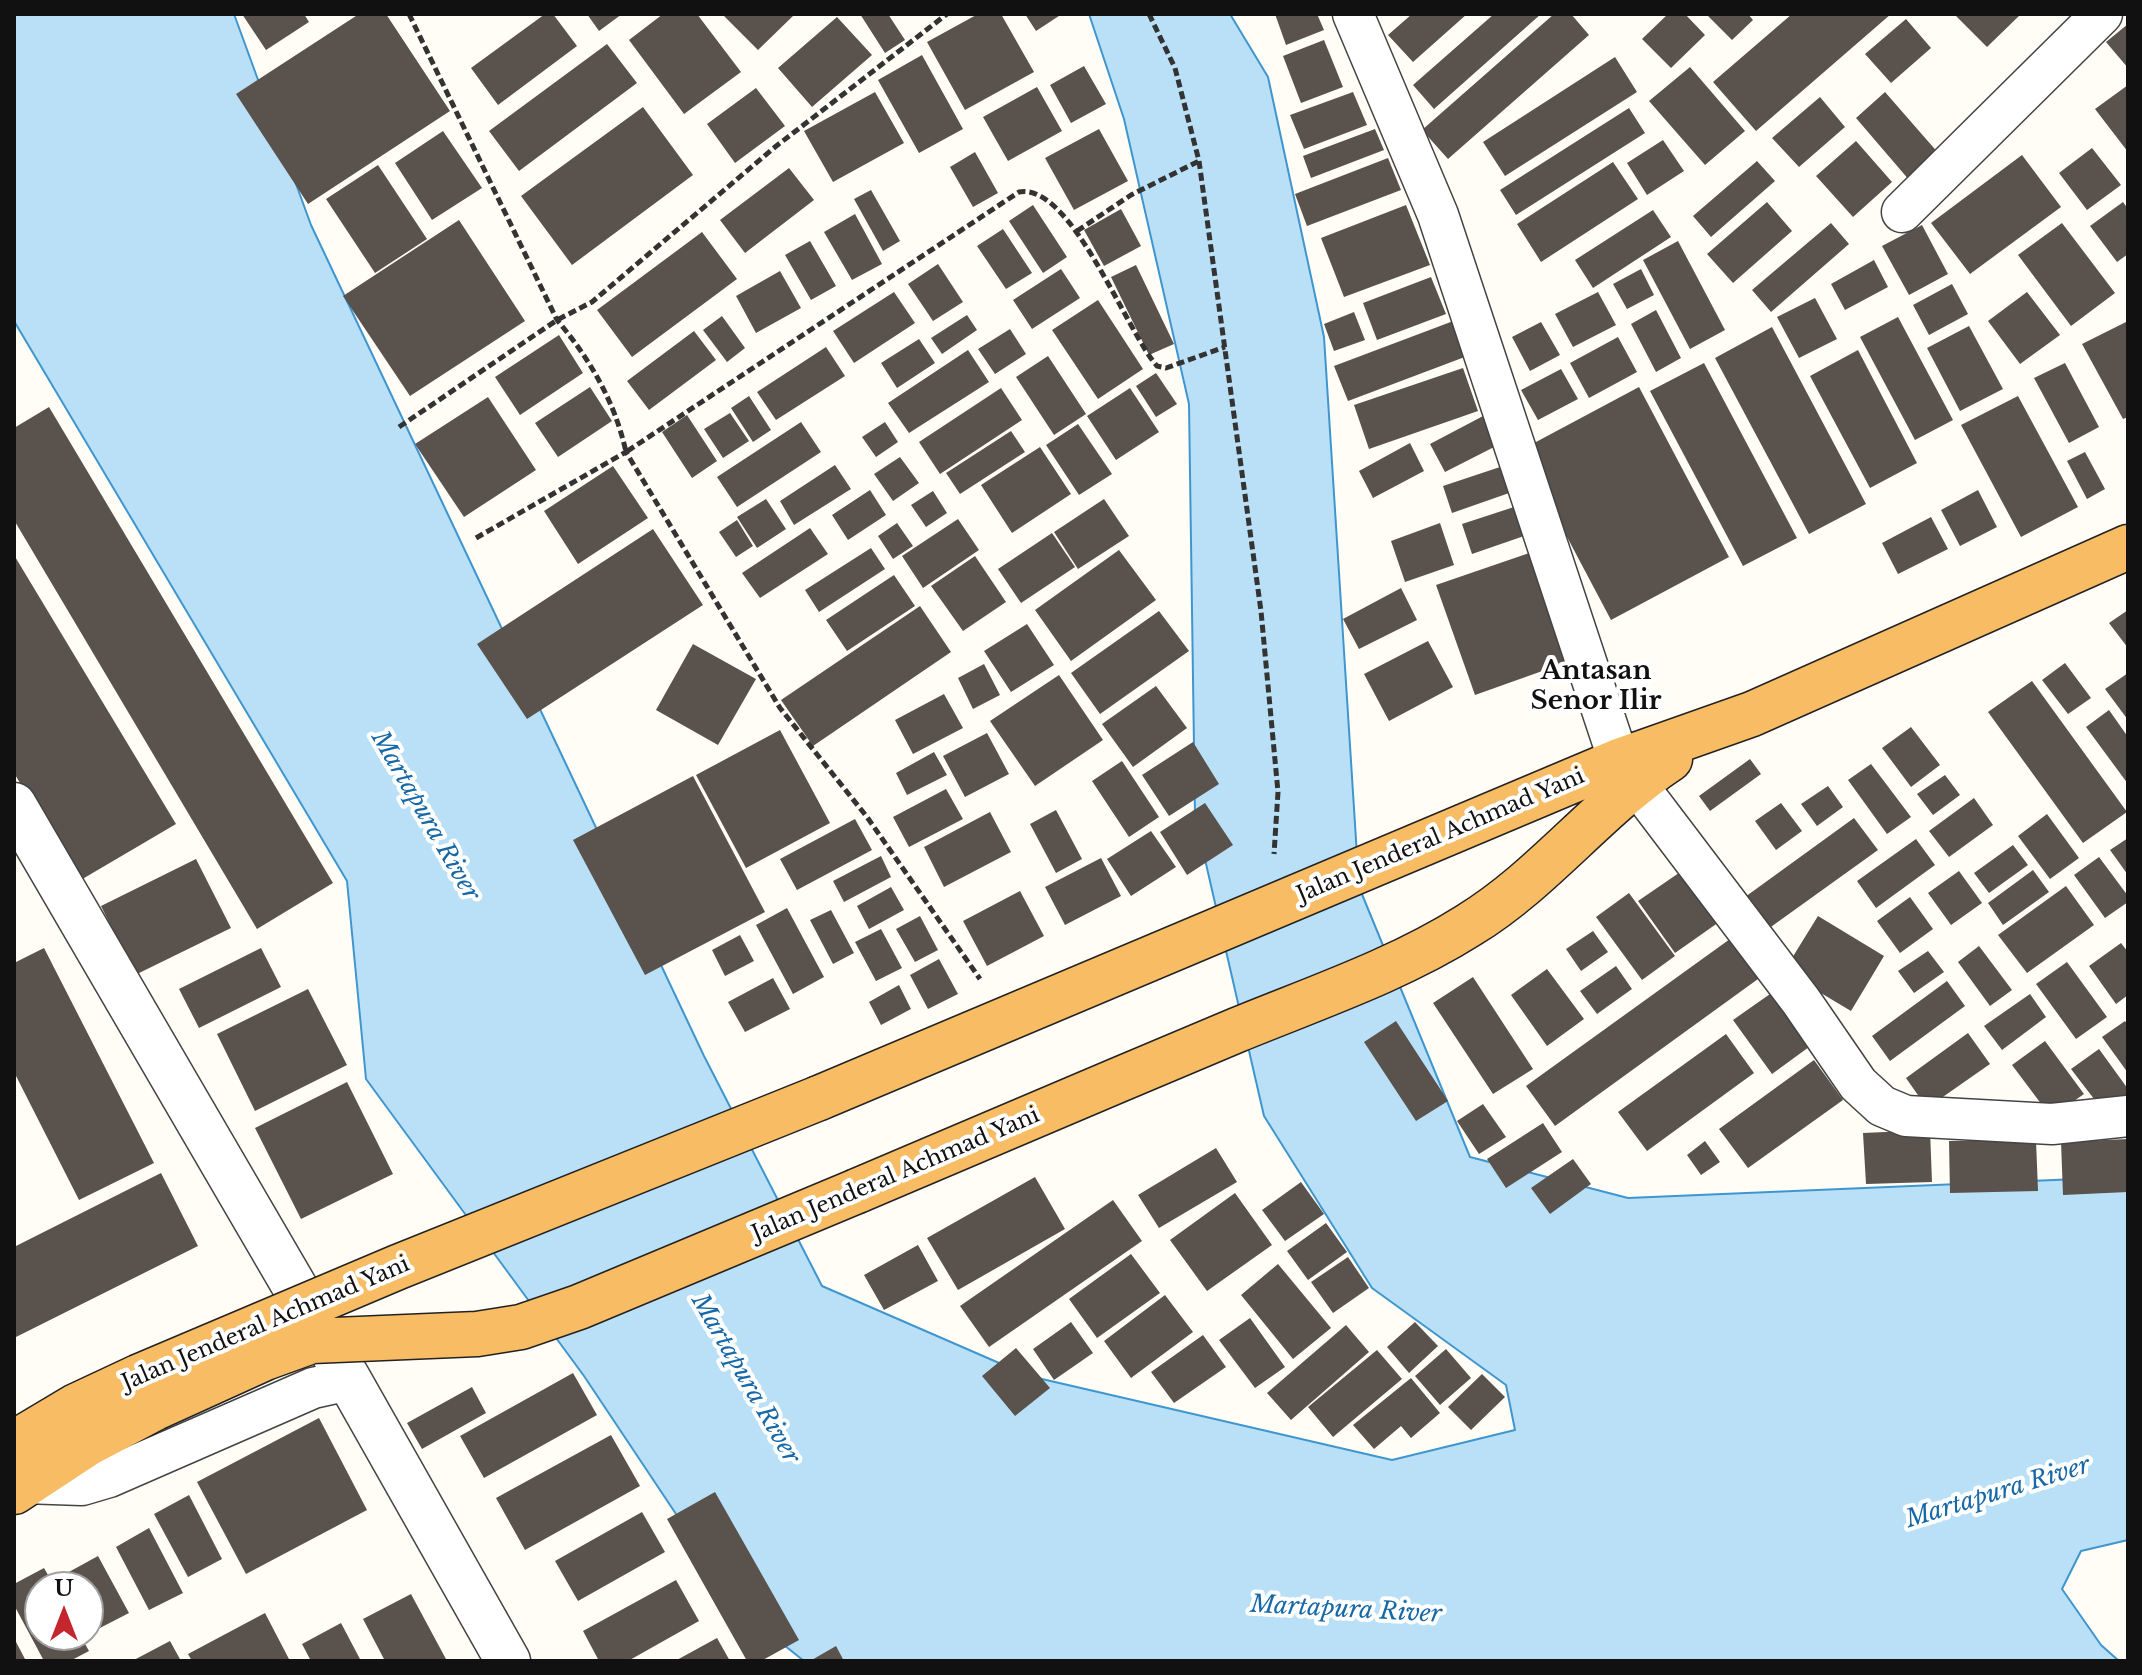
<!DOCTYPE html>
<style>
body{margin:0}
#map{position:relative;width:2142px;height:1675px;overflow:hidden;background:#fffdf5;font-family:"Libre Baskerville",serif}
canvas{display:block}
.frame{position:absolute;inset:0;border:16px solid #111;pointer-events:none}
.north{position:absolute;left:24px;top:1571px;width:80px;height:80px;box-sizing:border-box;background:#fff;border:2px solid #a0a0a0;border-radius:50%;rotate:0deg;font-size:22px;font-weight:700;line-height:32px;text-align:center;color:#111}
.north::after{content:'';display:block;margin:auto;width:28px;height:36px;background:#c4262e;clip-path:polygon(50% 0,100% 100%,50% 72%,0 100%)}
</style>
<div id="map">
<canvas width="2142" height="1675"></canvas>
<div class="frame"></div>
<div class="north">U</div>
</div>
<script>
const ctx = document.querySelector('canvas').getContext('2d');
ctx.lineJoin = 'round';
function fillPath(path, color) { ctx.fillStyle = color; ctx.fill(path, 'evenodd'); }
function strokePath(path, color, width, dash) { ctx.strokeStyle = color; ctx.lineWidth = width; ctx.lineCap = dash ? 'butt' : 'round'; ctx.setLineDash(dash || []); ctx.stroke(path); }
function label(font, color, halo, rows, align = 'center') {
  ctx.font = font + ' "Libre Baskerville",serif'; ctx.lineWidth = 8; ctx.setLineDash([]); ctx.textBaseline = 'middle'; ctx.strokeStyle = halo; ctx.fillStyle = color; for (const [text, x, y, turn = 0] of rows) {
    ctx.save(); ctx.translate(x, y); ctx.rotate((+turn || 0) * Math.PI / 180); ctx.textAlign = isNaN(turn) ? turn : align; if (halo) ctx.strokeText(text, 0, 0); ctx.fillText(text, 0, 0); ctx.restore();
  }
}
const water = new Path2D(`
 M14,14H234L311,225L704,1056L822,1286L1029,1376L1392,1460L1515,1430L1506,1385L1372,1288L1264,1116L1195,816L1189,404L1124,119L1089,14H1230L1268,77L1324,337L1359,887L1470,1157L1628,1198L2101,1178L2128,1171V1540L2081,1551L2062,1589L2101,1645L2119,1661H804L740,1610L584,1376L366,1079L347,881L14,321Z`);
const building = new Path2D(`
 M242,14H304L309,22L266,50Z
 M359,14H386L450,111L308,204L236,94Z
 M545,14H553L577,46L498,105L471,68Z
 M587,14H622L599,31Z
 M663,14H697L741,72L684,114L629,40Z
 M722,14H791L793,16L758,50Z
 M860,14H888L905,40L885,53Z
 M978,14H1001L1034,72L965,110L927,42Z
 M1025,14H1062L1036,31Z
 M1275,14H1317L1324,30L1286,45Z
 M1412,14H1467L1413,62L1388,35Z
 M1494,14H1541L1434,109L1413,85Z
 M1554,14H1571L1589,35L1448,159L1422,130Z
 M1668,14H1685L1705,35L1671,68L1642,39Z
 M1706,14H1748L1753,20L1732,40Z
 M1792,14H1891L1756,131L1713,82Z
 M1954,14H2021L1987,47Z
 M837,17L872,55L812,107L778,68Z
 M1906,19L1931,48L1891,83L1865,54Z
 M2128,24V68L2106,42Z
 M1324,40L1343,87L1301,103L1283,56Z
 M607,44L637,83L519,171L489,131Z
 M922,55L963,129L919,153L878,80Z
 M1615,57L1637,92L1505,176L1483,142Z
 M1084,66L1106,104L1071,123L1050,85Z
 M1690,67L1745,131L1705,165L1649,101Z
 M2128,85V152L2095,109Z
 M1037,87L1062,131L1008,161L983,117Z
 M756,88L785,126L735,163L707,124Z
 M875,92L904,143L833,182L804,131Z
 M1353,92L1367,125L1304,149L1290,115Z
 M1885,92L1940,155L1910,181L1856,118Z
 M1820,97L1845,127L1799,167L1772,138Z
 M643,107L693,175L572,265L521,196Z
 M1629,108L1645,133L1516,215L1500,190Z
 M1099,129L1128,181L1074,210L1045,158Z
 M1375,129L1384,150L1311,178L1303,156Z
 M443,131L482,188L432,220L395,163Z
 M1663,140L1684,171L1647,195L1627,163Z
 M1856,141L1892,182L1853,217L1816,176Z
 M2092,148L2121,185L2087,210L2059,173Z
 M975,152L998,193L973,207L950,167Z
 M2022,155L2061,207L1970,274L1931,223Z
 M1388,158L1401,190L1307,226L1295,194Z
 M1757,161L1775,181L1711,237L1693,216Z
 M1613,162L1638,199L1541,262L1517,224Z
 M378,165L427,239L375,273L326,199Z
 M789,168L814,200L745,253L720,220Z
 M871,190L900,241L883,251L854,199Z
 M1767,202L1792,231L1733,283L1707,254Z
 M2123,202L2128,209V254L2117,262L2090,226Z
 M1033,205L1067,257L1043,273L1009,221Z
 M1406,205L1430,265L1344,297L1321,238Z
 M1121,209L1141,246L1104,266L1084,230Z
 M1653,210L1671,237L1593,288L1575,260Z
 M855,214L882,264L852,280L824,232Z
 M459,220L525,321L410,396L343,296Z
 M1831,223L1849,244L1771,312L1752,290Z
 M2062,223L2115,293L2071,326L2018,255Z
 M1922,225L1948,274L1909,295L1882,246Z
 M1003,229L1032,273L1006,289L977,246Z
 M702,232L737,279L632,357L597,310Z
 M810,241L836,286L811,300L785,255Z
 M1678,241L1725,330L1690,349L1643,260Z
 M1874,260L1888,287L1845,310L1831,284Z
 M938,264L963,302L933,321L908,284Z
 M1136,265L1174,344L1149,355L1111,277Z
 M1061,269L1080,298L1032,329L1013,300Z
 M1641,269L1654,295L1627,309L1613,284Z
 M780,271L801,308L756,333L736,296Z
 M1431,277L1446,314L1377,340L1363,303Z
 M1952,284L1968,314L1929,335L1913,305Z
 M894,292L915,323L854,363L833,331Z
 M1598,292L1616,325L1573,347L1555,314Z
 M2027,292L2060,335L2020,364L1988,321Z
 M1815,298L1837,339L1799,358L1777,317Z
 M1098,300L1143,369L1098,399L1052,330Z
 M1656,310L1681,358L1656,372L1631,324Z
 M1354,312L1365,340L1334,351L1324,324Z
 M967,315L977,330L942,354L931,338Z
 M722,316L745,348L727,362L703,330Z
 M1898,317L1953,420L1915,440L1860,337Z
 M1456,320L1470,355L1348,401L1334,366Z
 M2128,321V417L2123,419L2082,344Z
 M1541,322L1560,355L1530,371L1512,337Z
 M1969,326L2003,389L1960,411L1927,348Z
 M1772,327L1866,504L1809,534L1715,358Z
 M1010,329L1026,354L995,374L978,349Z
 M694,331L716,360L649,410L627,381Z
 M559,335L583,373L520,415L495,377Z
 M1618,337L1637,372L1589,398L1570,363Z
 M919,339L935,363L897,388L881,363Z
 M826,347L845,376L776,420L757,392Z
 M968,350L989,382L909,433L888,403Z
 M1858,350L1917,463L1870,488L1810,376Z
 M1048,356L1086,414L1054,435L1016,377Z
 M1704,363L1797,538L1743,566L1650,391Z
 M2065,363L2099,427L2069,443L2034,378Z
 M1463,368L1478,411L1369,449L1354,405Z
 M1561,369L1578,399L1538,420L1521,390Z
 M1156,373L1177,404L1156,417L1136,386Z
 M590,387L612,421L558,457L535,423Z
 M1639,387L1729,557L1611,620L1521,450Z
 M1001,388L1022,420L940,474L919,442Z
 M1130,388L1159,432L1116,460L1087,416Z
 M749,396L771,430L753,442L731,408Z
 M2018,396L2078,507L2021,537L1961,425Z
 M488,397L536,470L464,517L415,444Z
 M49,407L333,883L257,929L14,520V428Z
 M730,413L749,441L723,458L704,429Z
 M687,415L717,461L692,478L662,432Z
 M1485,415L1500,444L1445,472L1430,444Z
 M801,422L821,452L737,507L717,477Z
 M885,422L898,442L876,457L862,437Z
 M1078,424L1112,474L1079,495L1046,445Z
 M1011,431L1025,452L960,494L946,473Z
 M1410,443L1424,471L1373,498L1359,471Z
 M1040,447L1071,494L1012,533L981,485Z
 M2085,452L2105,489L2087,499L2067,461Z
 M900,457L919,483L893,501L874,474Z
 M835,465L851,489L794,525L780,501Z
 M613,466L648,518L578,564L544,511Z
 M1503,466L1512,492L1452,513L1443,486Z
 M870,490L886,515L848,540L832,515Z
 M1978,490L1997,527L1960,546L1941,510Z
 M933,491L947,513L926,527L911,505Z
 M766,499L786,529L757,548L737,517Z
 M1104,499L1129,536L1078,569L1054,532Z
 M1514,507L1524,536L1472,554L1462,524Z
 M1931,517L1948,549L1898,574L1882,543Z
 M958,519L979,550L923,588L902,556Z
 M737,520L753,546L736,557L719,532Z
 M897,523L913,546L893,559L878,536Z
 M1440,523L1454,565L1405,582L1391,541Z
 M810,528L828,554L760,598L742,573Z
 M653,529L703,605L527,719L477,644Z
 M1052,533L1075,567L1021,603L998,569Z
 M871,548L885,569L819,612L805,590Z
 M1119,550L1156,600L1071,661L1035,610Z
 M1538,550L1576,659L1475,695L1436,585Z
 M14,555L176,824L79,881L14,773Z
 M975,556L1006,602L963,631L931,586Z
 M894,575L915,606L847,651L826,620Z
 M1401,588L1417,620L1359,649L1343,619Z
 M920,606L951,652L813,746L781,700Z
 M2128,610V648L2109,623Z
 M1159,611L1189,651L1100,714L1071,673Z
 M1027,624L1054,665L1011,692L984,651Z
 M1428,641L1453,687L1389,721L1364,674Z
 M693,644L756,679L718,745L656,710Z
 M2065,663L2091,698L2068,714L2042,680Z
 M984,664L1000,695L973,709L958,678Z
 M2128,673V720L2105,689Z
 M1059,675L1103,740L1035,786L990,721Z
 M2032,681L2127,812L2083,843L1988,712Z
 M1156,686L1187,728L1133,767L1102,724Z
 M944,694L963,728L913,754L895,720Z
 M2109,710L2128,737V784L2086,727Z
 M1911,727L1940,765L1911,787L1882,748Z
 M780,730L830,823L746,868L696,775Z
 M987,733L1009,774L965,797L943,756Z
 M1193,742L1219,784L1169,816L1142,775Z
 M934,752L947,775L907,795L896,773Z
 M1750,759L1761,774L1710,811L1699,796Z
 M1122,761L1159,817L1129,837L1092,781Z
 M1871,764L1911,817L1887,834L1848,780Z
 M1945,775L1960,795L1933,815L1917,794Z
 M693,776L765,912L645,975L573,840Z
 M1828,786L1843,807L1817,826L1801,804Z
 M946,789L963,819L909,847L893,817Z
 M1974,798L1993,825L1949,857L1929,831Z
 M1205,803L1233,845L1187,875L1160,832Z
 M1781,803L1802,831L1776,850L1755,821Z
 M1056,810L1082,859L1056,873L1030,824Z
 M990,812L1011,852L944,887L924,847Z
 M2047,814L2079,858L2050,879L2018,836Z
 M1854,818L1878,850L1768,929L1745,897Z
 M855,819L872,850L797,890L780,859Z
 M1151,831L1176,867L1131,896L1107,859Z
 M2128,838V875L2110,850Z
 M1916,839L1935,865L1876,908L1857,881Z
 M2013,845L2028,865L1989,893L1974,873Z
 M881,856L891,877L844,902L833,881Z
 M2099,857L2128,896V902L2105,918L2074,875Z
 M1101,858L1121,896L1065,925L1045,887Z
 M196,859L231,928L135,975L101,906Z
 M1692,864L1729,915L1675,953L1638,901Z
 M2033,870L2049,892L2003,925L1988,903Z
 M1959,871L1982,903L1951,925L1928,893Z
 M2066,886L2094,925L2027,973L1998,935Z
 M891,887L904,910L869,929L857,906Z
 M1020,891L1044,936L987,966L963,921Z
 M1629,893L1675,956L1642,980L1596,917Z
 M1910,897L1933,929L1900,953L1877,921Z
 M787,908L824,977L793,994L756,925Z
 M831,910L854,953L833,964L810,920Z
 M920,916L938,950L915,962L896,929Z
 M1818,916L1884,956L1851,1011L1784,971Z
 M881,929L902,968L876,981L855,942Z
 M1593,931L1608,952L1581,971L1566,949Z
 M740,935L754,961L725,976L712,950Z
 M1730,939L1758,979L1555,1126L1526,1086Z
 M2121,943L2128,952V995L2116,1004L2089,966Z
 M1979,946L2012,990L1990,1006L1958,962Z
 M44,948L154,1163L79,1200L14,1072V963Z
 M261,948L281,987L199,1028L179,989Z
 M1928,951L1944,972L1914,993L1898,971Z
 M939,959L958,994L928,1009L910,975Z
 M2067,962L2107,1017L2076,1039L2036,984Z
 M1616,966L1632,989L1597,1014L1580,991Z
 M1547,969L1584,1019L1547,1046L1511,995Z
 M1473,977L1533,1069L1493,1094L1433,1003Z
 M773,978L790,1009L745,1032L728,1002Z
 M1947,981L1965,1006L1890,1061L1872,1036Z
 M899,985L911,1009L881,1025L869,1002Z
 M308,989L347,1065L255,1111L217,1034Z
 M1770,994L1809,1047L1772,1074L1733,1020Z
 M2030,994L2046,1017L2002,1050L1984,1026Z
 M1396,1021L1448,1101L1416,1121L1364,1042Z
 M2125,1021L2128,1025V1073L2102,1037Z
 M1968,1033L1990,1064L1927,1108L1906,1078Z
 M1726,1034L1754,1073L1647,1151L1618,1112Z
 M2045,1041L2084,1094L2051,1117L2012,1065Z
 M2099,1049L2128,1089V1095L2104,1112L2071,1069Z
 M1814,1060L1843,1100L1748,1168L1719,1129Z
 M347,1082L393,1174L301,1219L255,1128Z
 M1483,1104L1506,1137L1479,1154L1457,1121Z
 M1543,1123L1562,1152L1506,1188L1487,1159Z
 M1930,1130L1932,1182L1866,1184L1863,1133Z
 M2128,1139V1192L2063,1195L2061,1142Z
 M2036,1140L2038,1191L1950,1193L1949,1141Z
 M1705,1141L1720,1162L1701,1175L1687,1155Z
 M1216,1148L1237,1182L1159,1228L1138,1195Z
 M1573,1159L1591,1184L1550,1214L1531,1188Z
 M161,1173L198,1246L14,1338V1247Z
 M1035,1177L1065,1229L958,1290L927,1238Z
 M1301,1182L1324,1214L1285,1241L1262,1210Z
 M1235,1193L1272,1245L1207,1291L1170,1240Z
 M1113,1200L1142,1241L989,1347L960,1306Z
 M1326,1223L1347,1252L1308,1280L1287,1251Z
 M918,1245L938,1281L884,1310L864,1275Z
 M1131,1254L1160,1293L1097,1338L1069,1299Z
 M1348,1257L1369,1288L1333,1313L1311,1282Z
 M1278,1264L1331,1328L1293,1359L1241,1295Z
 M1165,1295L1193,1332L1131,1378L1104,1341Z
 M1250,1318L1285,1367L1255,1388L1219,1340Z
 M1071,1322L1093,1353L1054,1380L1033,1349Z
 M1415,1322L1438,1346L1409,1373L1387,1347Z
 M1346,1325L1369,1352L1291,1420L1267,1393Z
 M1203,1335L1226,1367L1174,1403L1151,1372Z
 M1016,1348L1050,1388L1015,1416L982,1376Z
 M1446,1349L1471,1378L1440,1405L1415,1376Z
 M1377,1350L1402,1379L1333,1437L1308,1407Z
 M573,1373L597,1415L484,1478L460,1436Z
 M1482,1374L1505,1397L1471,1430L1448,1407Z
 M1411,1378L1440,1413L1411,1438L1401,1426L1374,1449L1353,1425Z
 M472,1387L486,1413L422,1449L407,1423Z
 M319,1418L367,1510L246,1574L197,1482Z
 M611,1435L640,1486L525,1550L496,1498Z
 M715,1492L799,1640L761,1661H747L667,1519Z
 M189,1495L222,1559L188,1577L154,1514Z
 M642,1512L665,1552L578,1601L555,1561Z
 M149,1528L183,1593L149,1610L116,1547Z
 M98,1556L129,1613L96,1630L88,1614V1587H74L67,1573Z
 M44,1568L55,1587H40V1635H80L89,1651L70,1661H44L14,1605V1584Z
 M676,1580L699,1621L628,1661H599L583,1631Z
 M411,1594L447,1661H385L363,1619Z
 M265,1613L290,1661H192L188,1654Z
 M341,1623L361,1661H311L302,1644Z
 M14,1638L26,1661H14Z
 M717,1638L730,1661H675Z
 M170,1641L181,1661H132Z
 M836,1646L844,1661H810Z`);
const path = new Path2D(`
 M409,14L557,320C590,359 615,402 626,452L1019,192C1071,182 1126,331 1157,366L1166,368L1225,347
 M1149,14L1175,68L1199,161L1261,611L1278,792L1274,854
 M1077,231L1131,195L1199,161
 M399,427L557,320L592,302L775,147L947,14
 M476,538L626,452L780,708L867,817L980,979`);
const minor = new Path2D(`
 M1353,14L1438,215L1619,761L1801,1001L1858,1084L1882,1106L1906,1116L2052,1124L2128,1116
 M1902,212L2102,14
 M24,1483L82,1485L109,1477L313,1388L349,1380`);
const tertiary = new Path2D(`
 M14,805L349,1380L508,1661`);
const trunk = new Path2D(`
 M819,1098L1619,761L1752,714L2128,547
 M857,1191C983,1138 1110,1083 1237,1030C1315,998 1398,970 1469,925C1544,879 1597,807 1670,759
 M14,1443L76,1406L138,1377
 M14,1492L87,1444L155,1408`);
const trunkBridge = new Path2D(`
 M138,1377L398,1267L819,1098
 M155,1408L265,1358L312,1341L477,1334L521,1327L579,1307L857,1191`);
const streetNames = [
 ["Jalan Jenderal Achmad Yani",1441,836,-23],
 ["Jalan Jenderal Achmad Yani",896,1175,-23],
 ["Jalan Jenderal Achmad Yani",266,1324,-23]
];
const waterNames = [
 ["Martapura River",425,816,60],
 ["Martapura River",745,1379,60],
 ["Martapura River",1998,1493,-17],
 ["Martapura River",1346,1610,3]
];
const quarterNames = [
 ["Antasan",1596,672],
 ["Senor Ilir",1596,702]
];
fillPath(water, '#b9e0f7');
strokePath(water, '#3f96cf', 2);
fillPath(building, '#5a524d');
strokePath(minor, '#444', 43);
strokePath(tertiary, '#444', 47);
strokePath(trunk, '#222', 47);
strokePath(path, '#333', 5, [8, 4]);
strokePath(minor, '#fff', 40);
strokePath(tertiary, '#fff', 44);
strokePath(trunk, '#f7bc64', 44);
strokePath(trunkBridge, '#222', 47, []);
strokePath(trunkBridge, '#f7bc64', 44);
label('22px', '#111', '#fff', streetNames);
label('italic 24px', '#1768a6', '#fff', waterNames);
label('bold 26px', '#111', '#fff', quarterNames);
</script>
